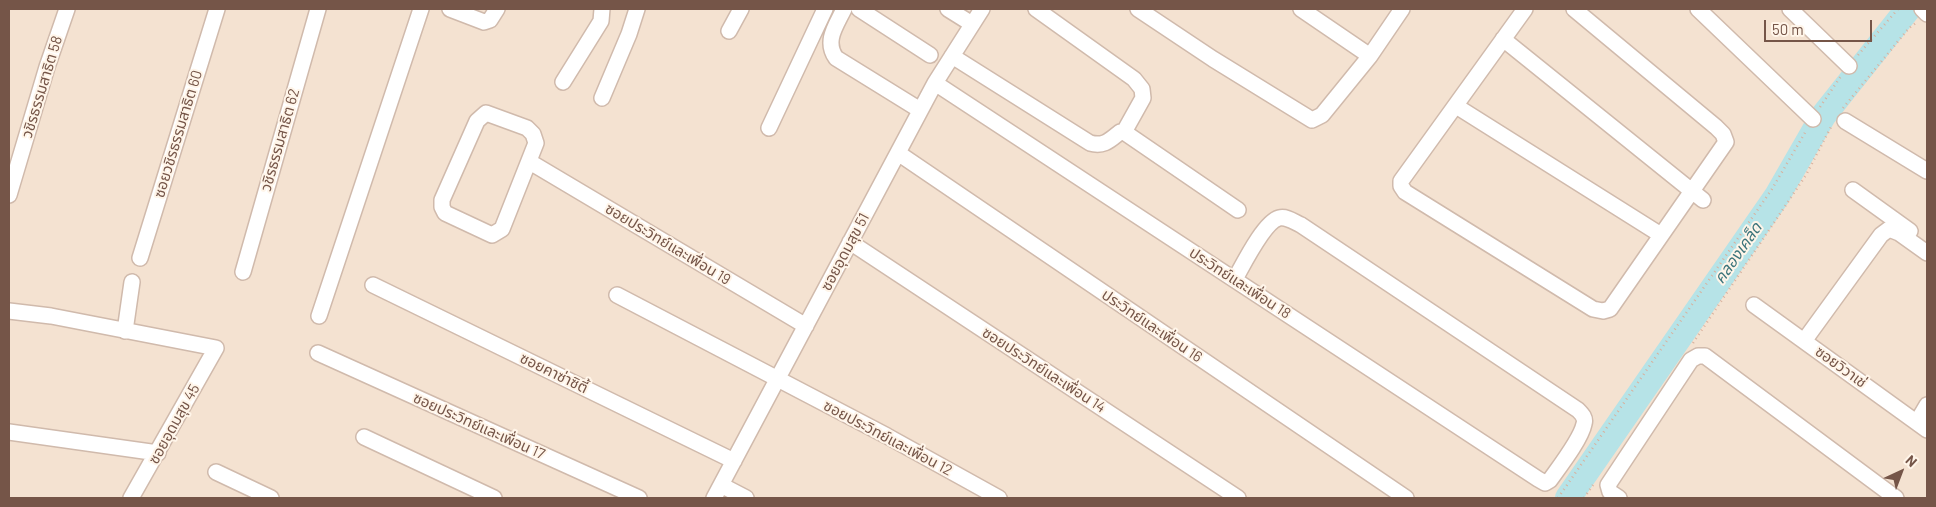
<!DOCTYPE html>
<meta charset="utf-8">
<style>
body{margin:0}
#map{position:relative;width:1936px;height:507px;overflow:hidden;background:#fdf1e2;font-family:Barlow,sans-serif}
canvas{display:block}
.frame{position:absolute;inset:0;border:10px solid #755548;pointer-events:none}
.north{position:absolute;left:1876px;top:447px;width:50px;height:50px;-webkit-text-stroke:4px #fff5e9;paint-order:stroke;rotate:43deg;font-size:14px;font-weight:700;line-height:20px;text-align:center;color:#755548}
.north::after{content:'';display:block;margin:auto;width:18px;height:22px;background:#755548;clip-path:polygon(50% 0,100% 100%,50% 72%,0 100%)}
.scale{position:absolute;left:1764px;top:20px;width:108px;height:22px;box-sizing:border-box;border:2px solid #755548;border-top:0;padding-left:6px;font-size:15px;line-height:18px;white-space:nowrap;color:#755548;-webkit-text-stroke:4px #fff5e9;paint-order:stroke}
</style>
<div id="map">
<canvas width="1936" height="507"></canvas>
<div class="frame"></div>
<div class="north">N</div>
<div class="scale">50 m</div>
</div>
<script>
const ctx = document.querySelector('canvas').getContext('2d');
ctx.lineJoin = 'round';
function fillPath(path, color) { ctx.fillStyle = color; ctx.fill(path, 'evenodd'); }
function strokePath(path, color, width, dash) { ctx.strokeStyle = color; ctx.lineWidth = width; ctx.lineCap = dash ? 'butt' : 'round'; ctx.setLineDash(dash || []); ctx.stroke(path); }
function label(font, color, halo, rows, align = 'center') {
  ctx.font = font + ' Barlow,"Noto Sans Thai",sans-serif'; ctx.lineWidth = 4; ctx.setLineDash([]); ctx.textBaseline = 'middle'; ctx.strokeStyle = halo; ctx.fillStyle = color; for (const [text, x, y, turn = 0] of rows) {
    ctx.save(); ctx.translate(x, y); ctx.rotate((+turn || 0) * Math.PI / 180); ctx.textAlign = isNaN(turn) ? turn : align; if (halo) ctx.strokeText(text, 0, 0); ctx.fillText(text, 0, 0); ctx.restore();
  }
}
const residential = new Path2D(`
 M9,9H1927V498H9Z`);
const river = new Path2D(`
 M1568,498L1777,196L1823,116L1908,9`);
const path = new Path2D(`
 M1858,55L1898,9
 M1820,107L1841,76
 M1843,108L1909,28L1916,23
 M1693,343L1806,175L1832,125
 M1558,498L1772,189L1806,131
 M1584,498L1593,485`);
const minor = new Path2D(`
 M450,9L484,22L490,20L497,9
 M844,9C836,26 824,41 836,58L920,110
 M859,9L930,55
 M948,9L972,24
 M1036,9L1134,79L1142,89L1143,98L1124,132
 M1138,9L1213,59L1312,120L1322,115L1370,56L1402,9
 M1301,9L1370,56
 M1525,9L1401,181V186L1405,192L1593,309L1603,311L1610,309L1726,142L1723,134L1716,127L1574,9
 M1698,9L1813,119
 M1790,9L1849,66
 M1922,9L1927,14
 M729,31L741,9
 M1503,39L1703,200
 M952,56L1090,143C1104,147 1110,140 1120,132H1124L1238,210
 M563,82L601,21L602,9
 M935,83L1538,479L1545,483L1550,480C1560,466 1581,439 1584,424C1586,418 1582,414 1578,410L1301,225C1294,222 1287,216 1279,218C1264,222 1243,265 1235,279
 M602,98L629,34L637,9
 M1456,106L1661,235
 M486,113L527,128L533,134L536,143L502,229L492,235L445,213L442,207V200L477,121Z
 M1845,121L1927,171
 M769,128L825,9
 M898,153L1406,498
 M530,162L806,326
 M1853,190L1910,231
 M9,195L47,67L67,9
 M850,242L1238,498
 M140,258L217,9
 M243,272L318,9
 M373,285L734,461
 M617,295L887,436L999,498
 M1754,305L1927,430
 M9,311L51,316L216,348L131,498
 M319,316L421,9
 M125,331L132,282
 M1804,341L1881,235L1889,229L1899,233L1927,253
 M318,353L639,498
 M1917,422L1927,405
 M9,432L158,453
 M364,437L494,498
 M216,472L271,498
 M721,485L746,498
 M714,498L935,83L982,9
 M1619,498L1610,492L1608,485L1691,360L1698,356H1705L1896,498`);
const streetNames = [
 ["วชิรธรรมสาธิต 58",42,87,-73],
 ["ซอยวชิรธรรมสาธิต 60",178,134,-73],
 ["วชิรธรรมสาธิต 62",280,140,-74],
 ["ซอยประวิทย์และเพื่อน 19",668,244,31],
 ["ซอยอุดมสุข 51",845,252,-62],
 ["ประวิทย์และเพื่อน 18",1240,283,33],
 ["ประวิทย์และเพื่อน 16",1152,326,34],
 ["ซอยวิวาเช่",1841,367,36],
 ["ซอยประวิทย์และเพื่อน 14",1044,370,33],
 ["ซอยคาซ่าซิตี้",554,373,26],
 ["ซอยอุดมสุข 45",174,424,-61],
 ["ซอยประวิทย์และเพื่อน 17",479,426,24],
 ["ซอยประวิทย์และเพื่อน 12",888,438,28]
];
const waterNames = [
 ["คลองเคล็ด",1738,253,-55]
];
fillPath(residential, '#f4e2d1');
strokePath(river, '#b6e3e7', 26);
strokePath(minor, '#d0baac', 18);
strokePath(path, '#d8b09d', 2.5, [1, 4]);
strokePath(minor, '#fff', 15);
label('15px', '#755548', '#fff5e9', streetNames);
label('italic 16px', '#3c747b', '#fff5e9', waterNames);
</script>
